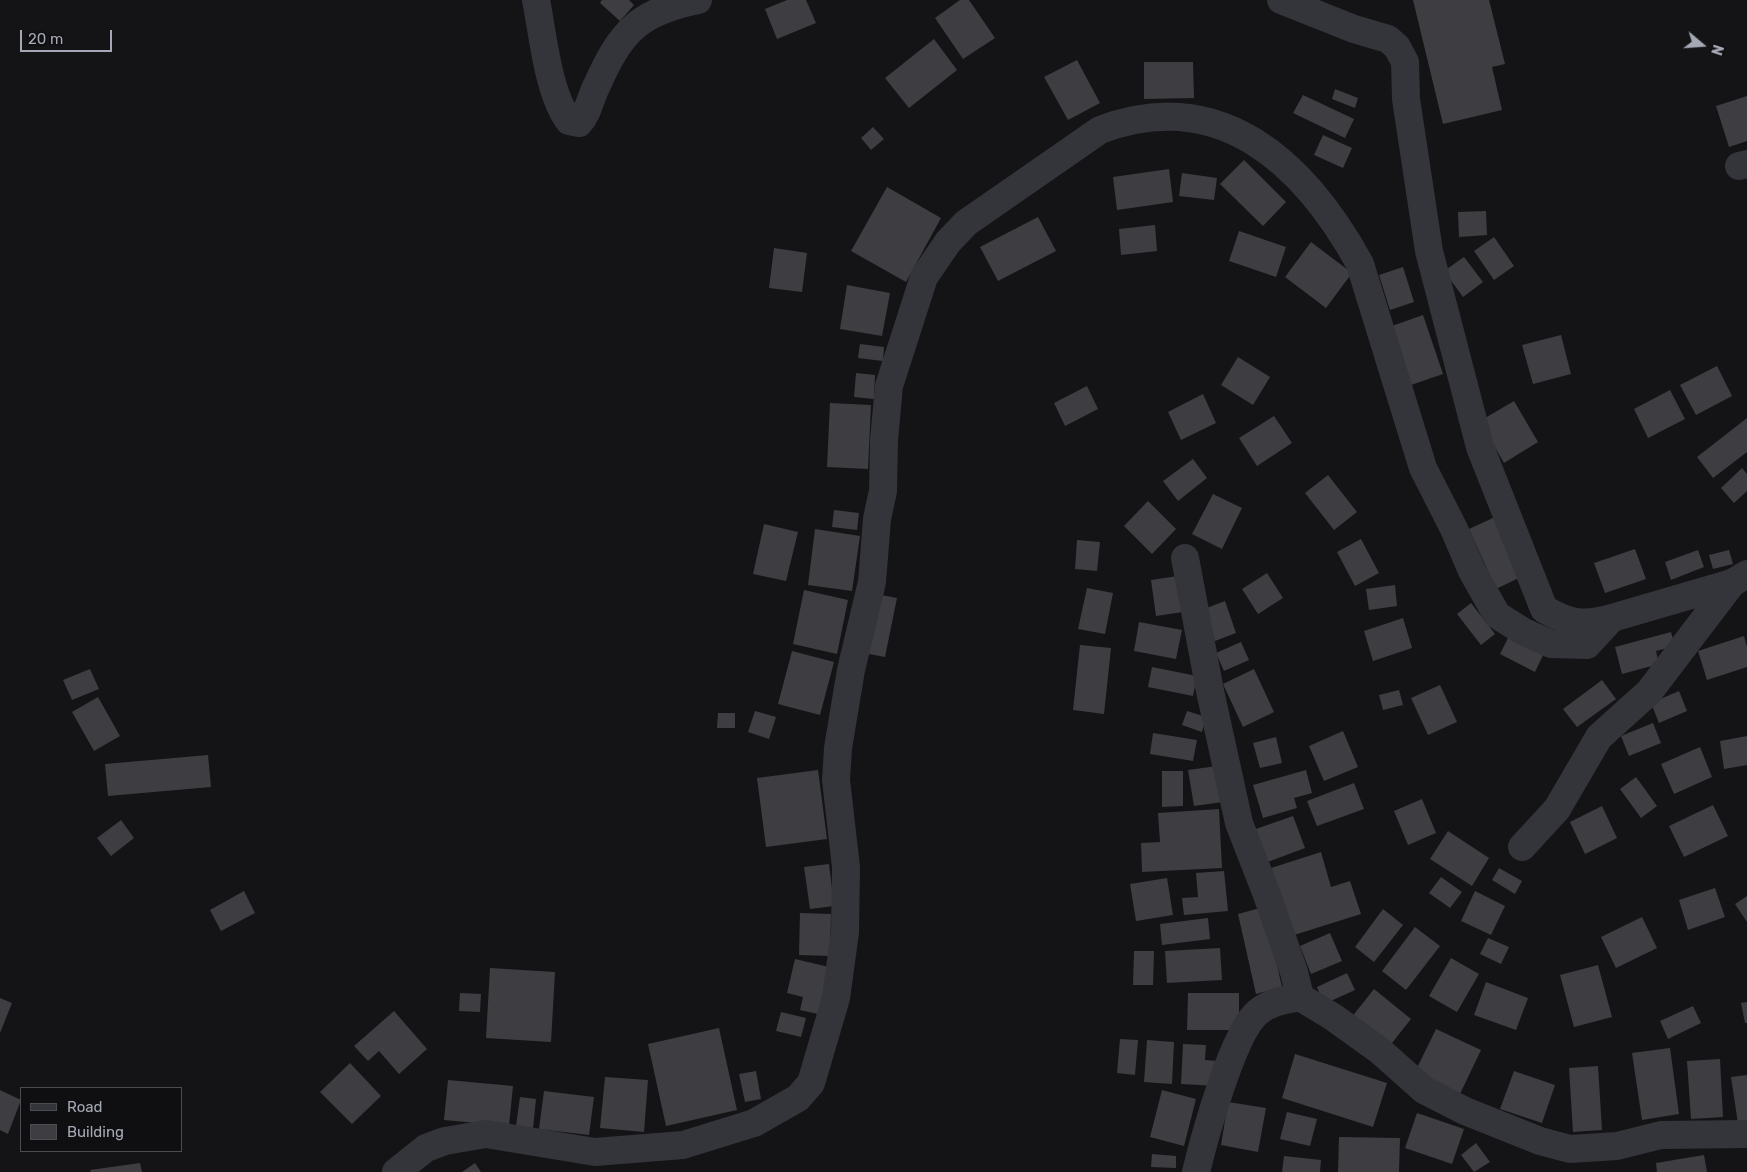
<!DOCTYPE html>
<style>
body{margin:0}
#map{position:relative;width:1747px;height:1172px;overflow:hidden;background:#141315;font-family:Rubik,sans-serif}
canvas{display:block}
.legend{position:absolute;left:20px;top:1087px;width:162px;height:65px;box-sizing:border-box;background:#0f0e10;border:1px solid #4b4c52;margin:0;padding:6px 9px;list-style:none;font-size:15px;color:#a5a9b5}
.legend li{display:flex;align-items:center;gap:10px;height:25px}
.legend b{width:25px;border:1px solid #4b4c52}
.north{position:absolute;left:1677px;top:20px;width:50px;height:50px;-webkit-text-stroke:4px #0f0e10;paint-order:stroke;rotate:108deg;font-size:14px;font-weight:700;line-height:20px;text-align:center;color:#a5a9b5}
.north::after{content:'';display:block;margin:auto;width:18px;height:22px;background:#a5a9b5;clip-path:polygon(50% 0,100% 100%,50% 72%,0 100%)}
.scale{position:absolute;left:20px;top:30px;width:92px;height:22px;box-sizing:border-box;border:2px solid #a5a9b5;border-top:0;padding-left:6px;font-size:15px;line-height:18px;white-space:nowrap;color:#a5a9b5;-webkit-text-stroke:4px #0f0e10;paint-order:stroke}
</style>
<div id="map">
<canvas width="1747" height="1172"></canvas>
<ul class="legend">
<li><b style="height:6px;background:#34353a"></b>Road</li>
<li><b style="height:14px;background:#3e3e42"></b>Building</li>
</ul>
<div class="north">N</div>
<div class="scale">20 m</div>
</div>
<script>
const ctx = document.querySelector('canvas').getContext('2d');
ctx.lineJoin = 'round';
function fillPath(path, color) { ctx.fillStyle = color; ctx.fill(path, 'evenodd'); }
function strokePath(path, color, width, dash) { ctx.strokeStyle = color; ctx.lineWidth = width; ctx.lineCap = dash ? 'butt' : 'round'; ctx.setLineDash(dash || []); ctx.stroke(path); }
const building = new Path2D(`
 M602,0H629L634,5L620,21L600,3Z
 M787,0H806L816,23L777,39L765,9Z
 M960,0H969L995,38L963,59L935,18Z
 M1413,0H1489L1505,64L1492,67L1502,110L1443,124Z
 M934,39L957,70L909,108L885,78Z
 M1077,60L1100,103L1068,120L1044,77Z
 M1144,62H1193L1194,98L1144,99Z
 M1335,89L1358,98L1355,108L1332,99Z
 M1303,95L1354,119L1345,138L1293,113Z
 M1747,96V141L1729,147L1716,106Z
 M873,127L884,139L871,150L861,138Z
 M1323,135L1352,148L1343,168L1314,155Z
 M1244,160L1286,202L1263,226L1220,184Z
 M1169,169L1173,202L1117,210L1113,177Z
 M1182,173L1217,178L1214,200L1179,196Z
 M887,187L941,218L906,282L851,251Z
 M1486,211L1487,235L1459,237L1458,212Z
 M1038,217L1056,251L998,281L980,247Z
 M1155,225L1157,251L1121,255L1119,229Z
 M1239,231L1286,247L1276,277L1229,261Z
 M1494,237L1514,266L1494,280L1474,251Z
 M1311,242L1352,273L1326,308L1285,277Z
 M774,248L807,253L802,292L769,288Z
 M1464,257L1483,282L1463,297L1444,271Z
 M1403,267L1414,302L1390,310L1379,275Z
 M847,285L890,293L882,336L840,329Z
 M1423,315L1443,374L1411,385L1392,326Z
 M1561,335L1571,374L1533,384L1522,345Z
 M860,344L884,347L883,361L858,358Z
 M1238,357L1270,377L1253,405L1221,385Z
 M1717,366L1732,396L1696,415L1680,385Z
 M856,373L875,375L874,399L854,397Z
 M1087,386L1098,409L1065,426L1054,403Z
 M1670,390L1685,419L1648,438L1634,409Z
 M1203,394L1216,423L1181,440L1168,412Z
 M1514,401L1538,442L1504,463L1480,421Z
 M830,403L871,405L868,469L827,467Z
 M1274,416L1292,443L1257,466L1239,438Z
 M1747,418V452L1713,478L1697,457Z
 M1193,459L1207,478L1178,501L1163,481Z
 M1742,468L1747,474V491L1734,503L1721,488Z
 M1328,475L1357,512L1334,530L1305,493Z
 M1213,494L1242,508L1222,549L1192,534Z
 M1148,501L1176,529L1152,554L1124,526Z
 M834,510L859,513L857,530L832,527Z
 M1495,517L1521,577L1496,589L1469,529Z
 M764,524L798,532L786,581L753,574Z
 M815,529L860,536L852,591L808,585Z
 M1361,539L1379,573L1355,586L1337,552Z
 M1077,540L1100,542L1097,571L1075,569Z
 M1635,549L1646,579L1605,593L1594,563Z
 M1698,550L1704,567L1671,580L1665,562Z
 M1729,550L1733,564L1713,569L1709,555Z
 M1267,573L1283,598L1258,614L1242,589Z
 M1178,576L1183,612L1156,616L1151,580Z
 M1395,585L1397,606L1369,610L1366,589Z
 M1087,588L1113,593L1105,634L1078,629Z
 M804,590L848,600L837,654L793,644Z
 M876,594L897,598L885,657L864,653Z
 M1225,601L1236,633L1215,641L1204,609Z
 M1471,603L1495,634L1481,645L1457,614Z
 M1403,618L1412,648L1373,661L1364,631Z
 M1139,622L1182,630L1176,659L1134,651Z
 M1671,632L1675,646L1656,651L1659,664L1622,674L1615,647Z
 M1510,634L1545,651L1535,672L1500,654Z
 M1744,636L1747,647V667L1707,680L1698,651Z
 M1241,642L1249,660L1224,671L1216,653Z
 M1080,645L1111,648L1104,714L1073,710Z
 M792,651L834,662L820,715L778,704Z
 M1152,667L1197,676L1193,696L1148,687Z
 M90,669L99,689L72,700L63,680Z
 M1254,669L1274,712L1243,727L1223,684Z
 M1602,680L1616,699L1577,727L1563,709Z
 M1440,685L1457,722L1428,735L1411,698Z
 M1399,690L1403,705L1383,710L1379,695Z
 M1679,691L1687,711L1659,723L1651,703Z
 M98,697L120,736L94,751L72,712Z
 M755,711L776,717L769,739L748,732Z
 M1187,711L1206,717L1202,732L1182,725Z
 M718,713H735V728H717Z
 M1653,723L1661,743L1629,756L1621,736Z
 M1343,731L1358,767L1324,781L1309,746Z
 M1153,733L1197,740L1193,761L1150,754Z
 M1747,736V765L1724,769L1720,741Z
 M1276,737L1282,763L1260,768L1253,743Z
 M1700,747L1712,777L1674,794L1661,764Z
 M208,755L211,787L108,796L105,764Z
 M1217,766L1223,802L1194,806L1188,770Z
 M818,770L827,839L766,847L757,778Z
 M1306,770L1312,793L1294,798L1297,808L1263,818L1253,785Z
 M1162,771H1183V806L1162,807Z
 M1636,777L1657,806L1641,818L1620,789Z
 M1354,783L1364,809L1317,826L1307,801Z
 M1422,799L1436,833L1408,845L1394,811Z
 M1713,805L1728,836L1684,857L1669,826Z
 M1602,806L1617,838L1585,854L1570,822Z
 M1219,809L1222,868L1142,872L1141,843L1160,842L1158,813Z
 M1293,816L1305,848L1265,863L1253,830Z
 M121,820L134,838L111,856L97,838Z
 M1448,831L1489,858L1472,886L1430,859Z
 M1321,852L1331,887L1350,881L1361,914L1291,936L1271,868Z
 M829,864L834,906L810,909L804,867Z
 M1499,868L1522,881L1515,894L1492,880Z
 M1224,871L1228,911L1184,915L1182,898L1198,897L1196,873Z
 M1441,877L1462,892L1450,908L1429,893Z
 M1167,878L1173,915L1136,921L1130,884Z
 M1715,888L1725,917L1688,930L1679,900Z
 M244,891L255,913L221,931L210,910Z
 M1475,891L1505,906L1491,935L1461,921Z
 M1747,896V922L1735,904Z
 M1264,907L1282,987L1256,994L1238,914Z
 M1383,909L1403,925L1374,962L1355,947Z
 M800,913L831,914L830,956L799,955Z
 M1642,917L1657,948L1616,968L1601,937Z
 M1208,918L1210,939L1162,945L1160,924Z
 M1415,927L1440,946L1406,990L1382,971Z
 M1330,933L1342,961L1311,974L1300,946Z
 M1488,938L1509,947L1501,964L1480,954Z
 M1220,948L1222,980L1167,983L1165,951Z
 M1134,951H1154L1153,985H1133Z
 M1451,958L1479,974L1457,1012L1429,996Z
 M795,959L829,967L818,1014L800,1010L803,997L787,993Z
 M1598,965L1612,1017L1574,1027L1560,975Z
 M490,968L555,972L551,1042L486,1038Z
 M1347,973L1355,990L1324,1004L1317,987Z
 M1486,982L1528,998L1516,1030L1474,1015Z
 M1374,989L1411,1019L1388,1048L1351,1018Z
 M460,993L481,994L480,1012L459,1011Z
 M1188,993H1239V1030H1187Z
 M0,998L12,1003L0,1033Z
 M1747,1002V1023H1745L1741,1003Z
 M1693,1006L1701,1023L1668,1039L1660,1021Z
 M394,1011L427,1049L399,1074L379,1051L368,1061L354,1046Z
 M781,1012L806,1018L801,1037L776,1031Z
 M719,1028L737,1110L666,1126L648,1044Z
 M1436,1029L1481,1050L1460,1094L1415,1072Z
 M1120,1039L1138,1040L1135,1075L1117,1073Z
 M1147,1040L1174,1042L1172,1084L1144,1082Z
 M1183,1044L1206,1045L1205,1060L1218,1061L1217,1086L1181,1084Z
 M1670,1048L1679,1114L1642,1120L1632,1053Z
 M1295,1054L1387,1083L1373,1127L1282,1098Z
 M1720,1059L1723,1117L1691,1119L1687,1061Z
 M350,1063L381,1096L352,1124L320,1092Z
 M1598,1066L1602,1130L1573,1132L1569,1068Z
 M756,1071L761,1099L745,1102L739,1074Z
 M1514,1071L1555,1085L1542,1123L1500,1109Z
 M1747,1075V1123L1738,1124L1731,1077Z
 M605,1077L648,1080L644,1132L600,1128Z
 M448,1080L513,1086L509,1126L444,1120Z
 M0,1090L21,1100L8,1134L0,1130Z
 M1162,1090L1196,1099L1184,1146L1150,1137Z
 M544,1091L594,1097L589,1135L539,1129Z
 M520,1097L536,1099L533,1128L516,1126Z
 M1228,1102L1266,1108L1258,1152L1221,1145Z
 M1287,1112L1317,1119L1310,1146L1280,1139Z
 M1417,1113L1464,1129L1452,1164L1405,1148Z
 M1339,1137L1400,1138L1399,1172H1338Z
 M1476,1143L1490,1162L1474,1172L1461,1155Z
 M1152,1154L1176,1156V1168L1151,1167Z
 M1704,1155L1707,1172H1657L1656,1163Z
 M1284,1156L1321,1160L1320,1172H1282Z
 M140,1163L142,1172H91L90,1170Z
 M475,1163L481,1172H462Z`);
const street = new Path2D(`
 M536,0C543,35 548,93 569,121L579,123C589,112 590,98 597,85C621,31 639,12 698,0
 M1281,0L1354,29L1388,39L1397,47L1405,62L1406,99L1429,251L1480,447L1544,609C1570,624 1583,626 1612,618
 M1739,166L1747,164
 M1185,558L1210,691L1239,823L1267,895L1294,972L1300,997
 M1522,847L1557,809L1599,737L1649,692L1732,583
 M396,1172L426,1148L445,1141L486,1134L595,1152L683,1145L754,1123L798,1098L811,1083L836,998L845,932L846,867L836,780L838,748L851,670L872,582L877,519L883,491L884,440L889,386L924,277L948,242L966,223L1100,130C1221,84 1305,164 1360,264L1423,468L1454,529L1472,571L1497,615L1524,632L1551,644L1587,645L1612,618L1732,583L1747,574
 M1196,1172C1204,1139 1233,1032 1258,1012C1270,1002 1284,1000 1300,997L1333,1017L1379,1050L1424,1090L1465,1111L1540,1141L1570,1149L1617,1146L1661,1135L1747,1134`);
fillPath(building, '#3e3e42');
strokePath(street, '#34353a', 28);
</script>
